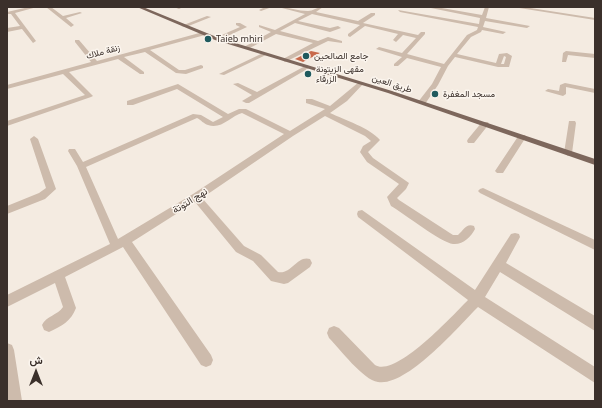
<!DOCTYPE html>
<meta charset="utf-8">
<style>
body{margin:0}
#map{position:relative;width:602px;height:408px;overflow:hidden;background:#f4ebe1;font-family:"Noto Sans",Vazirmatn,sans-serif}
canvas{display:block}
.frame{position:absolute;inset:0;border:8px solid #3b302b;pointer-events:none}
.north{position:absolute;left:16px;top:352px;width:40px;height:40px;-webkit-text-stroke:3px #fbf5ee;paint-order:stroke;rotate:0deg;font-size:11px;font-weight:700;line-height:16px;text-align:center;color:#3b302b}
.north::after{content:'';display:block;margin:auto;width:14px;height:18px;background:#3b302b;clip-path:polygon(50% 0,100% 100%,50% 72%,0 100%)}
</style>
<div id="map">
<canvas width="602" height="408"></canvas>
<div class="frame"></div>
<div class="north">ش</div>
</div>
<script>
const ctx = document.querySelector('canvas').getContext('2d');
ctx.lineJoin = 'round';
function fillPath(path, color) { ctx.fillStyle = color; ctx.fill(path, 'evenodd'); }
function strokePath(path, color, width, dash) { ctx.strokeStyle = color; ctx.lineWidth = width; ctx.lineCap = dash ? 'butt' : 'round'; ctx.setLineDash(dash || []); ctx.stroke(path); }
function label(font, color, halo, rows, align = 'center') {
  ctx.font = font + ' "Noto Sans",Vazirmatn,sans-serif'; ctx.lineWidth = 3; ctx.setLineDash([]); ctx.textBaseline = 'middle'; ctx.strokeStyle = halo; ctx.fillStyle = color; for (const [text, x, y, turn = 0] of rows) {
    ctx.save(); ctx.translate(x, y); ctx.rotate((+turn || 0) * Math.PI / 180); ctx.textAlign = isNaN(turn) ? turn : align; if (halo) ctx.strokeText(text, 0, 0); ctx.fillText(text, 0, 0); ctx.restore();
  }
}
const building = new Path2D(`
 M311,51L320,53L303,62L295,59Z`);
const minor = new Path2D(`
 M29,7H37L15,13L36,41L33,43L22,29L7,32V28L20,26L11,14H7V12Z
 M46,7H51L63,16L80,12L82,13L66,18L74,25L71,27Z
 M174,7H181V8L179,9Z
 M265,7H272L261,11L259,10Z
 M278,7C288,7 298,11 308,11C313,11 317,7 323,7L316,12L358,21L371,13H375V15L363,23L418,35L421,32H425V34L407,54L444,64L467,35L477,30L478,27L400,12L398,10L479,24L480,18L426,7H436L482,15L485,7H489L486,18L530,26L527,28L485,21L483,27L506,32L503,34L482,30L481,32L471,37L457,54L496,63L499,54L507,53L512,56L509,67H498L455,57L448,66L438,85L425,104H422L418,102L432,84L441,67L407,58L398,66H394V64L402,57L376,49L379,47L402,53L416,38L403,35L396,42L393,40L398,34L365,26L350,37L348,36V34L360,25L312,14L298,21L330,28L338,26L341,28L330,32L295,23L280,31L318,41L328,37L342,41V43L328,41L285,62L282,60L283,59L313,43L276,34L248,49H244V47L271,32L259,27V25L275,30L305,14ZM504,56L506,57L504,64H501Z
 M513,7H524L595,18V20Z
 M207,16L211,17L186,27L181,26Z
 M236,23H240L247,27L219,40H215V38L240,27L236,25Z
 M203,32L205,33V35L150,50L179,70H185L201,65L203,66V68L186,74L176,73L145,52L124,57L144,72V74H140L118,59L69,72L93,96L91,97L7,126V121L85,95L63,74L7,89V85L91,62L75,42V40H79L97,61Z
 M566,51L595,54V58L568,55L566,62H562L563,53Z
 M263,53L268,54L224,75L219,74Z
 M307,65L310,67L309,68L249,103H246L242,101L252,95L233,84L238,83L257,92Z
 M359,82L364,83L347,101L330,113C345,120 370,128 380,140L368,152L373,158L409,183L406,189L397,198L399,200L453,235H458C464,230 466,223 474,226L475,229C471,237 463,245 453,244C442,243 403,213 391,206L387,197L399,184L367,162L360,152L363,146L371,141L365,136L325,116L293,136L202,198L244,246L261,255L278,272C291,275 297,255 310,259L312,263L310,267L288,283L284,284L271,281L253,261L236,252L195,202L132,242L211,355L213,360L211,365L206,367L201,365L123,247L65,277L76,308C71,321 62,326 49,332L44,330L42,325C46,316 58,315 63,307L55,283L7,307V295L110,244L77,166L68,151L69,149H75L83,162L193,114L201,115L213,122L223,117L177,89L133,105H127V101L178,84L228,114L239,109H246L290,131L325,109L306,103V99H312L330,106ZM242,113L284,134L193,194L118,239L86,167L197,118C201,120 204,124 208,125C221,130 231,116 242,113Z
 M565,83L595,89V93L566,87V94L563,96L545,91L548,89L559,91L560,85Z
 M569,121H575L576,123L572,153L568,156L564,153Z
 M482,122H488L489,124L474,143H468L467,141L468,139Z
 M519,135H525L526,137L503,173H497L495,171Z
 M34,136L38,139L56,189L45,199L7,214V206L39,193L46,188L30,139Z
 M483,188L595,240V250L480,193L478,191L480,189Z
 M362,210L475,290L511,234L515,233L519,234L520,237L506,263L595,316V331L500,272L485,297L595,367V383L478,307C459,326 407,387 378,382C363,380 340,349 329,338L327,333L329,328L334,326L339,328L375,365C396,378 453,315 468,300L358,217L357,214L358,211Z
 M7,343L12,345L14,350L22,401H7Z`);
const major = new Path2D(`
 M137,7H143L219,38L392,91L595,159V165L388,93L215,40Z`);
const markers = [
 [208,39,4,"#1f5a5e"],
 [306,56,4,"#1f5a5e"],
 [308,74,4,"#1f5a5e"],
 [435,94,4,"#1f5a5e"]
];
const farPoinames = [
 ["Taieb mhiri",216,39],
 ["جامع الصالحين",314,56],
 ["مقهى الزيتونة",316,69],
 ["الزرقاء",316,79],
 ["مسجد المغفرة",443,94]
];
const farStreetnames = [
 ["زنقة ملاك",103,52,-15],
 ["طريق العين",392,84,18]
];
const streetNames = [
 ["نهج التوتة",190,201,-32]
];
fillPath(building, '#c8694b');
fillPath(minor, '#cdbbac');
fillPath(major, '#7d675c');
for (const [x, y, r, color] of markers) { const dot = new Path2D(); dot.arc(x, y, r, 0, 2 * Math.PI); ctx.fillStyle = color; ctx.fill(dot); strokePath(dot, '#fbf5ee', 1.5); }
label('9px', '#3b302b', '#fbf5ee', farPoinames, 'left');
label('9px', '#3b302b', '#fbf5ee', farStreetnames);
label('10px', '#3b302b', '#fbf5ee', streetNames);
</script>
